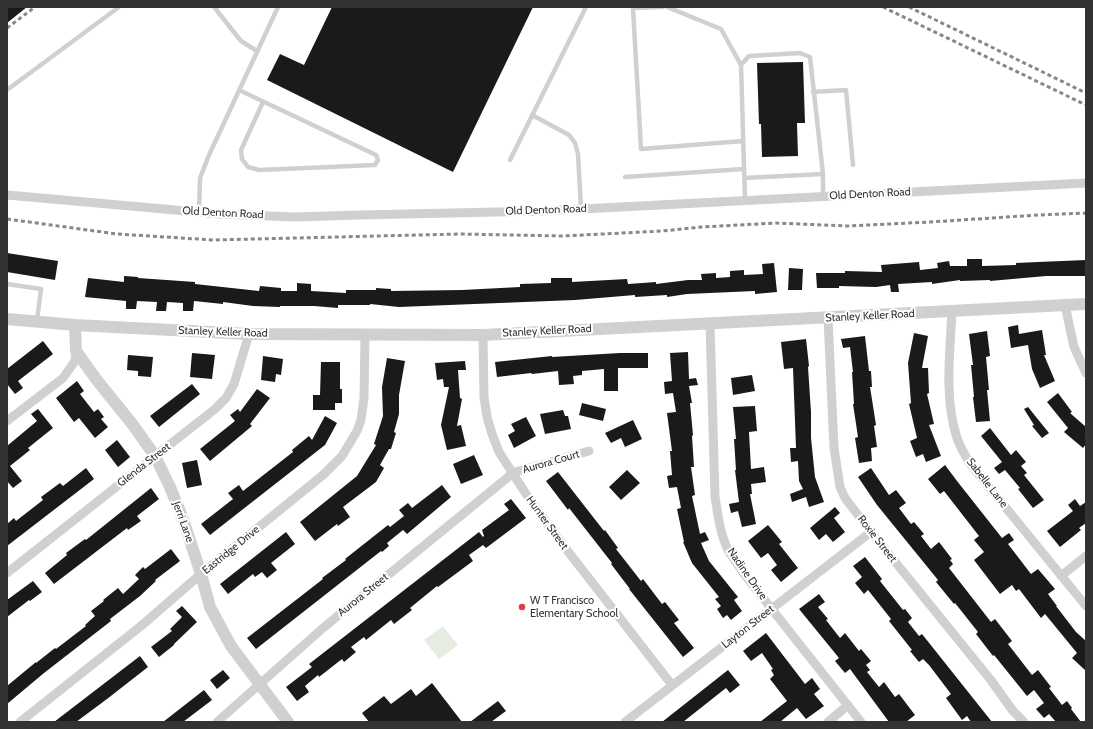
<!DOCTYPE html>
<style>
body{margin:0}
#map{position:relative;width:1093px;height:729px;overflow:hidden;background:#fff;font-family:Cabin,sans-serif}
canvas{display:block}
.frame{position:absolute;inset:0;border:8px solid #333;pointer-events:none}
</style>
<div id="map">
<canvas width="1093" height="729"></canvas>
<div class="frame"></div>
</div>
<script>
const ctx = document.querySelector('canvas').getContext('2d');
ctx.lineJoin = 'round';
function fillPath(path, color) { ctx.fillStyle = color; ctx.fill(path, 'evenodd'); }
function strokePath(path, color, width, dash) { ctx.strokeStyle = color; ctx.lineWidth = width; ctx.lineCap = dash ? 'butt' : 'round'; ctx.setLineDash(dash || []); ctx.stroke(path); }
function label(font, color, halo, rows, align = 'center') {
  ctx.font = font + ' Cabin,sans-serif'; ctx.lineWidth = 4; ctx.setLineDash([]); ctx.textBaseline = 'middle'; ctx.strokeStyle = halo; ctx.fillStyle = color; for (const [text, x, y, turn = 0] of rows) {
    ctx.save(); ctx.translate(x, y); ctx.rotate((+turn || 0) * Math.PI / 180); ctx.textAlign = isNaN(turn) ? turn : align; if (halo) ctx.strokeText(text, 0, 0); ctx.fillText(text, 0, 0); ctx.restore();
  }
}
const green = new Path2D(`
 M443,626L458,645L439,659L424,640Z`);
const building = new Path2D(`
 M7,7H27L7,23Z
 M332,7H533L453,172L267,80L280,54L304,65Z
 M803,62L805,123H797L798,156L762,157L761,124H759L757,63Z
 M7,253L58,261L55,280L7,272Z
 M967,259H982V266L1016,265V263L1038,262L1086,260V276H1046L990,281V280L960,281V280L932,284V282L898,284L899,292H891L890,285L876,287L839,286V288H817L816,273H845V271L882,272L881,265L919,262L920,270L938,268L937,263L949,261L950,266H967Z
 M774,263L777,292L755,294V291L687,294L667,297V295L635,297V295L575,300L399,307L370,304V305H338V308L314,306H280V307L253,306L223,302V304L194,301L193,311H183V303L167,302L166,311H156L157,302L137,301L136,309H126V301L85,297L88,278L124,282V276L138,277V278L195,282V284L259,291L260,286L281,288V291H297V283L311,284V291L346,293V290H376V288L391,289V291L462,290L520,287V284L551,283V278H572V282L627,279L628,284L656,282V284L688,280H702L701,274L716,273V278L730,277V271L744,270V275L763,274L762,264Z
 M789,268L803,269L802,290H788Z
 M1018,325L1019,334L1042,330L1046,355H1044L1055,381L1040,388L1032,369L1028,345L1011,348L1008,327Z
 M987,331L990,356L986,357L989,390H987L990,421L976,422L973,397H974L971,365H973L969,334Z
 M914,333L928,336L922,368H928L929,393L927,394L934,424L929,425L941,456L926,462L923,454L916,457L910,441L917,438L909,404L911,403L908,363Z
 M865,336L869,371H871L872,387H870L876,425L874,426L877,447L871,448L872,461L859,463L855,438L858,437L853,404H854L852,372H853L850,347L843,348L841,339Z
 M806,339L809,366L808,367L811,412V438L815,477L824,502L809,507L806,497L792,502L790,494L803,489L799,481L798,461L791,462L790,448H796L793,368L784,369L781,342Z
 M43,341L53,354L18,381L23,388L15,394L7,384V369Z
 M688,352L689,379L696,378L698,385L689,386L692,403H690L693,435L692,436L694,467H691L695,495L692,496L700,534L705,532L709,540L701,543L709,561L738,597L734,600L742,611L731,620L727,615L723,618L717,609L721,606L715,599L719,597L692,563L683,542H684L677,509L681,508L677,487L669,488L667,476L672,475L670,451H672L667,413L676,412L673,393L665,394L664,382L672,381L670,353Z
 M192,353L215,355L212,379L190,377Z
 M620,353H648V368H618V391H604V369L582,371V375L573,376L574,384L559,385L558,371L532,374L531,373L497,377L495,362L552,356V357Z
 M128,355L153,357L151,377L138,376V371L127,370Z
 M263,356L283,359L281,375L276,374L275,382L261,380Z
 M387,358L405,361L399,395V414L394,432L396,433L391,449H389L380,465L384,468L376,482L343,507L350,517L338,526L337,524L315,541L300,522L357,476L376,445L374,444L383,416L382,387Z
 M465,361L466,370H458L460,398L462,399L457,426L461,425L466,446L447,450L441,425L449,387H444L443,379L437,380L435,363Z
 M321,362H340V389H342V403H335V410H313V395H320Z
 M752,375L755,391L733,395L731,378Z
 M77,381L84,391L80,394L94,412L98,409L104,417L101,419L108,427L95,438L79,418L74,422L56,398Z
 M192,384L200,394L159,427L150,416Z
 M257,389L270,398L250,424L252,426L210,461L200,449L235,421L230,415L238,409L240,412Z
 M1058,393L1072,412L1070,413L1086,427V444L1083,448L1064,432L1068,428L1047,402Z
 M582,403L606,409L603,421L579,415Z
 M755,406L757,431L749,432L751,469L764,467L766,482L751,484L752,494H750L756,524L742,527L738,511L731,513L729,504L739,502L735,470H736L734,439H736L733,407Z
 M1028,407L1049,433L1042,438L1032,426L1034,425L1024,409Z
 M38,409L53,428L28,448L30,450L10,466L22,481L13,488L7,481V446L37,421L31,414Z
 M563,410L565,416H568L571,429L545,434L540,414Z
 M325,416L337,423L325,445L210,535L201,524L233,499L228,493L239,485L243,491L293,452L292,450L309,436L312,440Z
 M526,417L536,436L514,448L508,435L515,431L511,424Z
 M633,420L642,439L625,447L621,438L611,443L605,433Z
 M990,428L1011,455L1016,450L1026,462L1021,466L1027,473L1024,475L1044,500L1033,508L1018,489L1020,488L1005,470L999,474L994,468L1002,462L981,436Z
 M117,440L130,457L118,467L105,450Z
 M474,455L483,475L461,484L453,464Z
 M197,460L202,485L187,488L182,463Z
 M945,465L957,481L1002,538L1009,533L1014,540L1008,544L1031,574L1038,569L1055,589L1048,594L1057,606H1056L1076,632L1086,641V671L1072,658L1077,653L1045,614L1041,618L1019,589L1016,591L1012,585L1000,594L974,560L984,552L974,540L979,536L944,491L940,494L928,479Z
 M86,468L94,479L7,546V524L14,518L16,521L43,500L41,497L60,483L63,486Z
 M871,468L889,495L896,490L906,503L899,508L911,524L914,522L924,534L921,536L931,549L939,542L952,559L950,560L953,564L949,568L991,622L995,619L1012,641L1008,644L1032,675L1038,670L1051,687L1049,688L1062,705L1067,701L1072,708L1071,709L1081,722H1056L1049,714L1044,718L1036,709L1044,703L1034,690L1027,696L994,655L993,656L976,634L978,632L955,603L954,604L936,582L938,580L877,505L858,477Z
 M627,470L640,483L621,500L609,487Z
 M558,472L604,531L605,530L618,548L616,549L641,581L643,579L662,604L665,602L679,620L674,623L694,648L683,657L629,589H630L611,564L612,563L569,508L568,510L546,481Z
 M442,485L451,497L407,534L403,530L387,543L389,546L382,552L381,551L256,649L247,638L323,579L322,578L346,560L345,559L388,525L390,527L404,516L399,510L408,503L412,508Z
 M151,488L159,499L137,516L141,521L128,530L127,528L54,584L45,573L67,555L66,553L85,539L86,540Z
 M511,499L526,518L486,548L483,545L469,555L473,561L438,587L437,586L410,608L412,610L394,624L391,620L366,640L364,637L351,647L356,652L344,662L342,659L319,677L318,675L305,686L309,692L297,701L286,687L312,667L309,664L479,532L483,537L484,536L482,530L509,510L504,504Z
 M1075,499L1080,506L1086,502V523L1079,528L1081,530L1060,547L1047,531L1073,511L1068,505Z
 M835,507L840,513L834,518L845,532L833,542L826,534L819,540L810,528Z
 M768,525L782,542L779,544L798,568L781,582L771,570L777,565L768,553L761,558L748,541Z
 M286,532L295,544L271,563L277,570L267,578L262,572L255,577L253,574L228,594L220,584Z
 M171,549L180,561L155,580L156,581L140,596L110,619L111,621L44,673L7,704V686L36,662V663L55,648L56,649L86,626L85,625L95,616L91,611L104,601L103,600L118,588L123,594L139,579L135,575L143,567L145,569Z
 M865,557L882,579L880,581L903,610L905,609L912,618L908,622L919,636L922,634L992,722H971L967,716L962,720L946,698L951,694L929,665L923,659L919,662L910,651L912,650L889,621L891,619L868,590L864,594L855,583L862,577L853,566Z
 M33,581L42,592L30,601L29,600L7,617V600Z
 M819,594L825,602L818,607L828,619L826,620L840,638L845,633L859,651L861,649L871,661L866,665L870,670L867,672L879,687L884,682L895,697L899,694L915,715L906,722H889L850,669L845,673L835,661L839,658L799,609Z
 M182,606L197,622L174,644V645L159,657L151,647L172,631L170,629L182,617L176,611Z
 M766,633L805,684L812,678L820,689L814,694L824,706L806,719L797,708L780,722H760L787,701L770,679L774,675L771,670L773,669L762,653L751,661L743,651Z
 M140,656L148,667L107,699L76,722H54Z
 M223,670L230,678L217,689L210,680Z
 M728,670L740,685L730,693L726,688L683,722H662Z
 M432,683L462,722H369L362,713L384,696L391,704L411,689L416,696Z
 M204,690L212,700L183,722H163Z
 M498,701L506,711L491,722H470Z`);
const service = new Path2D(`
 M214,7L241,41L257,51
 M663,7L633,8L641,149L743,141
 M667,7L721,29L741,65
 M7,90L119,7
 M239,90L376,155L378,160L375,165L259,170L248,167L242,159L241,150L263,102
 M813,92L846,90L853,165
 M532,115L569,135L575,143L578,154L581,209
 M510,160L586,7
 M625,177L744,169
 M744,178L823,174
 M745,200L741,65L749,56L800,53L810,57L823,174V197
 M199,213L200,178L209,155L278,7
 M7,284L41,289L37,321`);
const minor = new Path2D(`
 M7,195L220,214L294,217L360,215L543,211L1086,183
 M1065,305L1074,347L1086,373
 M952,311C950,352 944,399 957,438C960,447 966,457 971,465L1086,606
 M828,318L834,448L840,487L845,498L871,532L990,679L1013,711L1024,722
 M710,323L715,497C718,515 720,534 728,550C733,558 739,566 744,574L861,722
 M483,335L484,397L487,417L492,434L499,452L528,497L563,545L672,685
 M7,421L63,378L75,361L76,351
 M7,573L215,409L226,398L234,384L249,334
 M1061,576L1086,556
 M20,722L141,626L201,574L323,475L342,456L357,431L361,420L364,398L365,335
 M217,722L323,628L507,478L512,473L589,451
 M625,722L871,532
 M828,722L848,705`);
const tertiary = new Path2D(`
 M7,319L75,325L249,334L483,335L1086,304
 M75,325L76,351L96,379L133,425L155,456L170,487L183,519L201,574L210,607L231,646L288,722`);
const rail = new Path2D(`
 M883,7L1086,105
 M909,7L1086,93
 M7,28L35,7
 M7,219L117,234L214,240L460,234L563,236L662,231L702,227L776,223L848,226L930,222L1038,215L1086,213`);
const markers = [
 [522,607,4,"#e63946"]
];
const streetNames = [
 ["Old Denton Road",870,194,-3],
 ["Old Denton Road",546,210,-2],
 ["Old Denton Road",223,213,3],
 ["Stanley Keller Road",870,316,-3],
 ["Stanley Keller Road",547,331,-3],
 ["Stanley Keller Road",223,332,2],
 ["Aurora Court",551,462,-16],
 ["Glenda Street",144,465,-38],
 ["Sabelle Lane",987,483,52],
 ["Jerri Lane",183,522,70],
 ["Hunter Street",547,523,54],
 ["Roxie Street",877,539,52],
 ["Eastridge Drive",231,550,-39],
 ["Nadine Drive",747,574,55],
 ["Aurora Street",363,595,-39],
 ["Layton Street",748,627,-38]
];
const poiNames = [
 ["W T Francisco",530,601],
 ["Elementary School",530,614]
];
fillPath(green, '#e6ecdf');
fillPath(building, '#1a1a1a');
strokePath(service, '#d0d0d0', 4.5);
strokePath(minor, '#d0d0d0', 9);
strokePath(tertiary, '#d0d0d0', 12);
strokePath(rail, '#888', 3, [4, 3]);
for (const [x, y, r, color] of markers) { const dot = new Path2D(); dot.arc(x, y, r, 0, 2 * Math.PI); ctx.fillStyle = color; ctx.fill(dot); strokePath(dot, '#fff', 1.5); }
label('11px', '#333', '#fff', streetNames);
label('11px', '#333', '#fff', poiNames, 'left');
</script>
